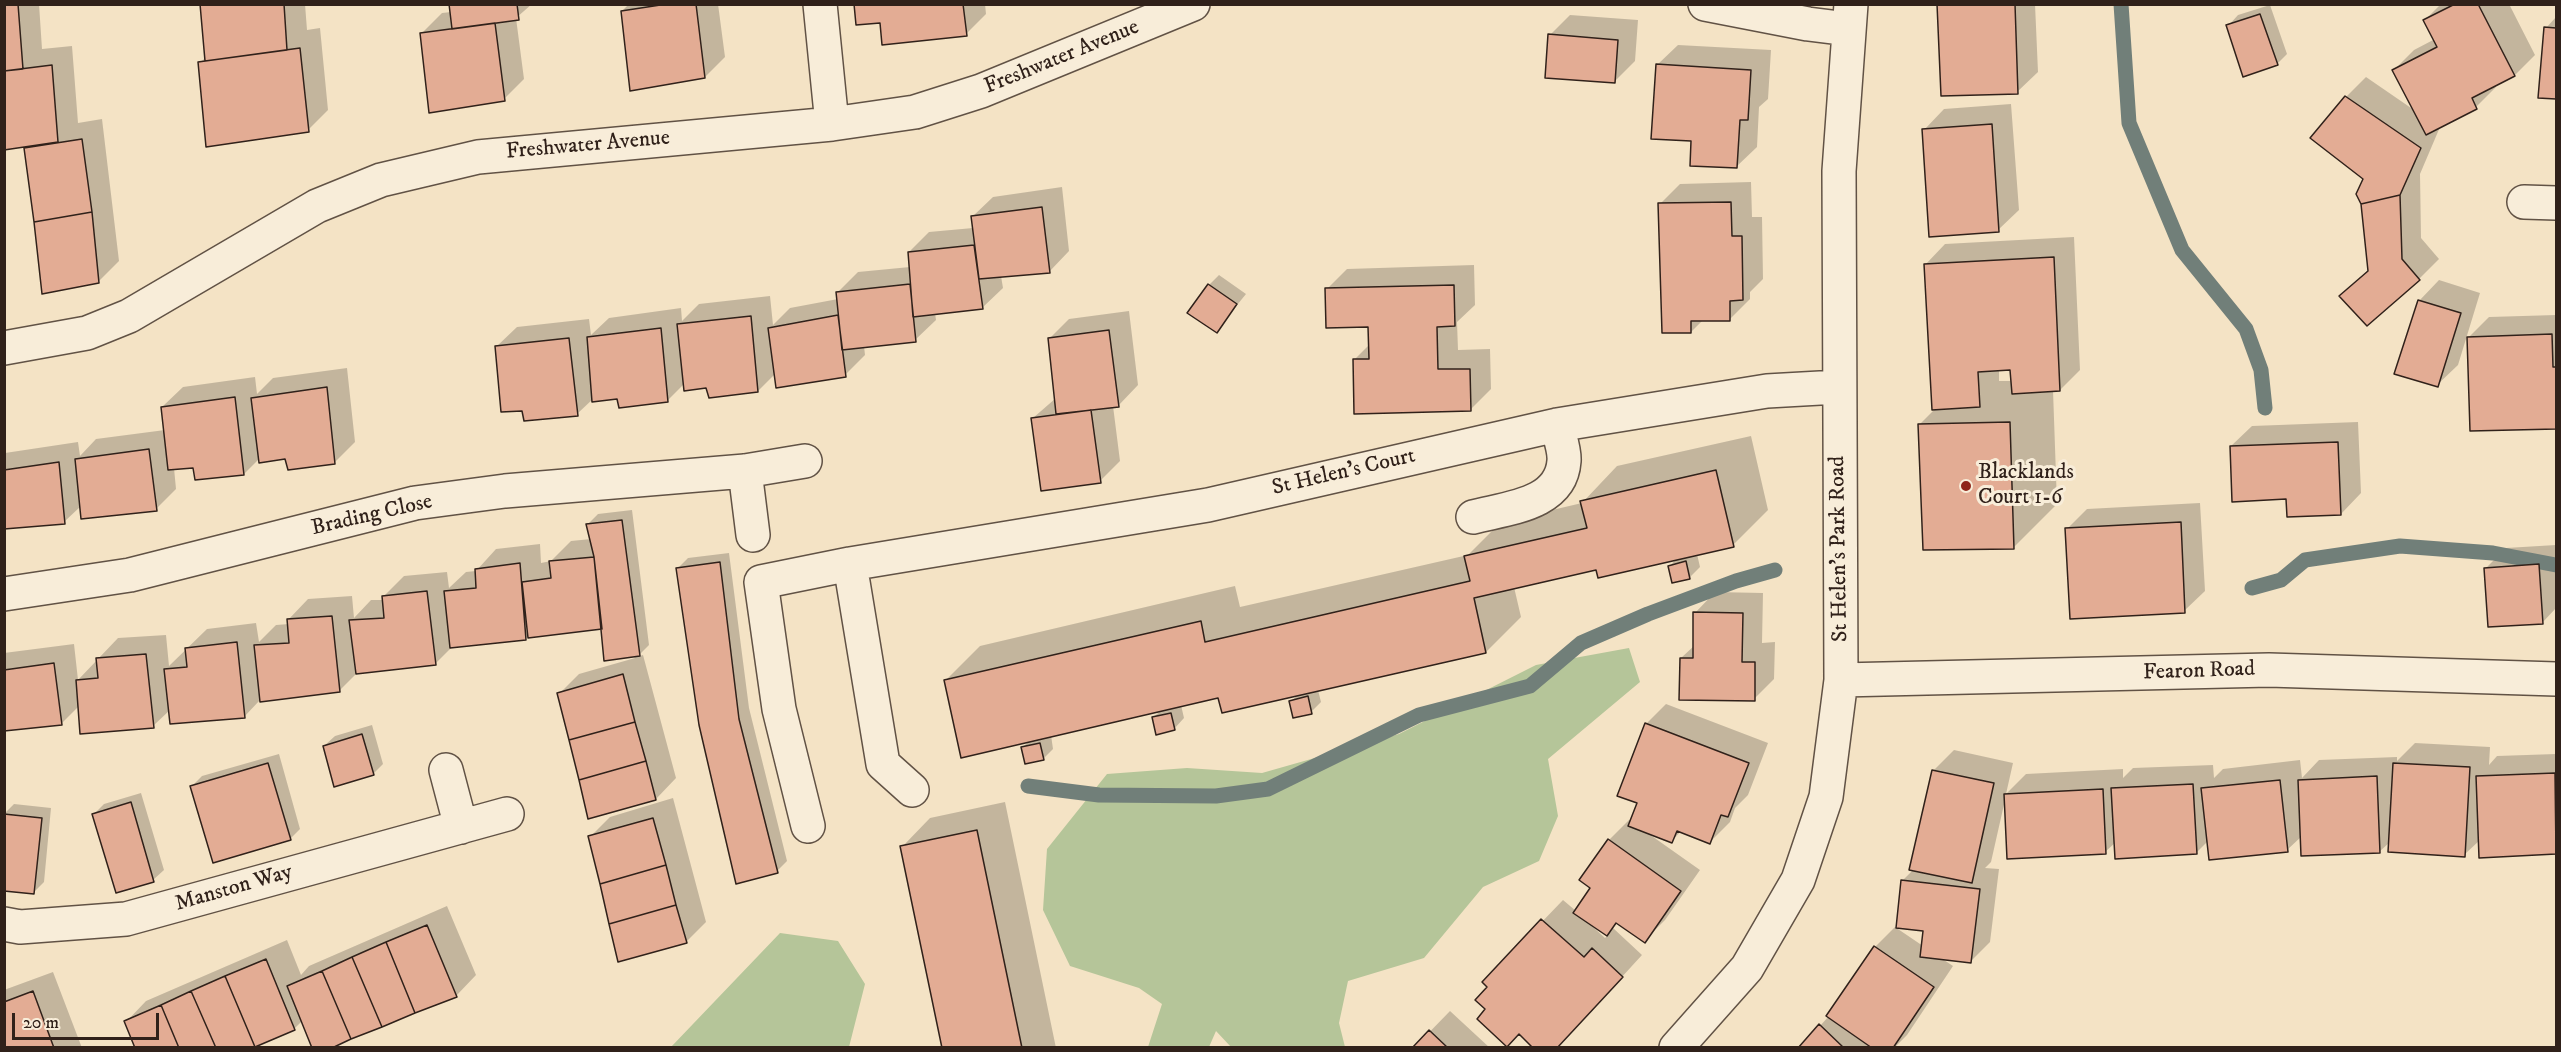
<!DOCTYPE html>
<style>
body{margin:0}
#map{position:relative;width:2561px;height:1052px;overflow:hidden;background:#f4e3c5;font-family:"IM FELL DW Pica",serif}
canvas{display:block}
.frame{position:absolute;inset:0;border:6px solid #30211a;pointer-events:none}
.scale{position:absolute;left:12px;top:1013px;width:147px;height:27px;box-sizing:border-box;border:3px solid #30211a;border-top:0;padding-left:8px;font-size:18px;line-height:21px;white-space:nowrap;color:#30211a;-webkit-text-stroke:4px #f8edd9;paint-order:stroke}
</style>
<div id="map">
<canvas width="2561" height="1052"></canvas>
<div class="frame"></div>
<div class="scale">20 m</div>
</div>
<script>
const ctx = document.querySelector('canvas').getContext('2d');
ctx.lineJoin = 'round';
function fillPath(path, color) { ctx.fillStyle = color; ctx.fill(path, 'evenodd'); }
function strokePath(path, color, width, dash) { ctx.strokeStyle = color; ctx.lineWidth = width; ctx.lineCap = dash ? 'butt' : 'round'; ctx.setLineDash(dash || []); ctx.stroke(path); }
function label(font, color, halo, rows, align = 'center') {
  ctx.font = font + ' "IM FELL DW Pica",serif'; ctx.lineWidth = 6; ctx.setLineDash([]); ctx.textBaseline = 'middle'; ctx.strokeStyle = halo; ctx.fillStyle = color; for (const [text, x, y, turn = 0] of rows) {
    ctx.save(); ctx.translate(x, y); ctx.rotate((+turn || 0) * Math.PI / 180); ctx.textAlign = isNaN(turn) ? turn : align; if (halo) ctx.strokeText(text, 0, 0); ctx.fillText(text, 0, 0); ctx.restore();
  }
}
const green = new Path2D(`
 M1629,648L1640,682L1548,759L1558,816L1539,861L1483,887L1424,958L1348,981L1339,1023L1345,1047H1231L1216,1031L1209,1047H1148L1162,1004L1139,988L1070,966L1043,910L1047,849L1107,774L1187,768L1262,773L1399,734L1536,665Z
 M780,933L838,941L865,984L849,1047H671Z`);
const shadow = new Path2D(`
 M4,4H39L42,49L72,46L78,123L102,119L119,261L99,281L43,292L26,146Z
 M202,4H305L307,30L320,28L328,110L308,130L200,63L206,57Z
 M450,4H532L516,18L524,79L504,99L421,34L442,13L451,12Z
 M629,4H718L725,57L705,77L622,11Z
 M856,4H985L986,14L966,34L881,21Z
 M1939,4H2035L2038,72L2017,92Z
 M2441,4H2509L2535,55L2515,75L2495,85L2496,87L2476,107L2440,127L2420,174L2421,238L2439,259L2419,279L2341,296L2369,269L2365,178L2346,97L2366,77L2414,110L2394,70L2414,50L2435,39L2425,20Z
 M2270,5L2287,54L2277,64L2228,26L2238,15Z
 M1570,15L1638,20L1635,61L1615,81L1550,35Z
 M2556,17V98L2539,96L2546,28Z
 M1678,45L1771,50L1768,99L1759,107L1757,147L1736,167L1693,140L1657,65Z
 M2011,104L2019,210L1998,230L1924,130L1944,109Z
 M1751,182L1752,217H1762L1763,279L1750,292V299L1730,319L1703,320L1691,332L1660,204L1680,184Z
 M1062,187L1069,251L1049,272L1001,276L1003,288L982,308L935,313L936,320L915,340L864,346L865,355L845,375L776,373L758,391L685,383L668,400L594,398L577,414L523,409L496,347L517,327L589,319L591,335L609,318L681,308L682,321L699,304L770,296L773,325L790,308L838,299V292L858,272L910,267L909,252L929,232L973,228L972,217L993,197Z
 M2074,237L2080,370L2060,390H2053L2057,504L2014,547L1919,425L1936,408L1925,265L1945,244ZM1999,369H2011L2012,381H1999Z
 M1474,265L1475,305L1457,322L1458,350L1490,349L1491,389L1471,409L1354,360L1370,344L1369,325L1327,289L1347,269Z
 M1219,275L1246,294L1216,331L1209,285Z
 M2439,280L2480,293L2458,365L2437,385L2419,301Z
 M1129,311L1138,385L1118,406H1113L1120,461L1100,481L1033,418L1056,398L1049,339L1069,319Z
 M2556,315V428L2471,430L2469,337L2489,317Z
 M347,368L355,442L334,463L260,458L244,474L194,467L174,468L176,489L156,509L81,506L64,522L4,528L5,453L78,442L80,456L96,439L165,430L162,407L183,387L255,377L257,394L273,378Z
 M2358,422L2361,493L2341,514L2288,498L2231,446L2252,426Z
 M1751,436L1768,510L1733,545L1697,554L1700,567L1690,577L1673,581L1670,566L1677,558L1597,568L1514,587L1521,617L1486,652L1318,690L1321,702L1311,712L1291,701L1298,695L1219,696L1181,705L1184,718L1174,729L1153,718L1161,710L1051,735L1053,749L1043,759L1023,747L1030,740L945,681L980,646L1235,586L1240,607L1468,555L1501,522L1582,503L1617,466Z
 M2200,503L2205,591L2184,611L2067,529L2087,509Z
 M632,510L649,645L637,657L643,655L676,778L656,799L559,694L579,674L635,658L602,628L529,635L525,639L452,647L435,664L358,672L340,690L260,700L244,717L170,710L153,726L79,706L61,724L4,730V653L74,644L78,680L118,638L166,635L169,666L207,629L256,623L259,642L276,625L289,624L288,620L308,599L352,596L354,618L371,600H384V596L404,576L447,572L449,588L466,572L476,571L496,549L540,544L541,563L551,561L571,541L591,539L588,524L598,514Z
 M2556,545V608L2542,623L2486,568L2506,548Z
 M729,553L749,708L787,861L777,871L678,568L688,558Z
 M1715,592L1763,593L1762,643L1775,642L1774,679L1754,699L1681,658L1695,645V613Z
 M1666,704L1768,743L1748,795L1735,808L1730,822L1710,842L1681,831L1672,841L1649,834L1700,870L1665,920L1644,941L1618,922L1613,928L1642,955L1566,1038L1519,1032L1487,1009L1489,987L1484,982L1563,900L1576,911L1592,888L1609,840L1629,820L1631,821L1639,802L1646,724ZM1594,925L1608,935L1605,938L1593,927Z
 M372,725L383,764L373,774L324,746L335,736Z
 M2415,743L2490,747L2489,765L2497,756L2556,754V853L2481,856L2480,840L2464,855L2390,842L2379,852L2302,836L2287,850L2209,840L2197,852L2116,842L2105,852L2005,800L1991,862L1985,868L1999,869L1990,942L1970,962L1941,958L1953,966L1907,1035L1894,1048H1800L1829,1016L1875,947L1895,927L1923,946L1925,930L1903,880L1914,869L1933,771L1954,750L2013,763L2006,794L2026,774L2123,769V778L2133,768L2213,765L2214,778L2223,769L2300,760L2302,778L2319,760L2397,757V761Z
 M279,754L300,829L290,839L192,786L202,776Z
 M141,793L164,870L153,880L94,814L104,804Z
 M673,798L706,922L686,942L590,837L610,817Z
 M1005,802L1056,1048H943L902,847L930,818Z
 M14,804L51,808L44,882L34,892L4,889V814Z
 M447,906L476,975L456,996L303,1020L294,1029L126,1022L146,1001L287,940L301,975L309,966Z
 M53,972L82,1048H4V990Z
 M1450,1011L1490,1048H1414Z`);
const stream = new Path2D(`
 M2121,4L2129,123L2182,250L2246,329L2261,370L2265,408
 M2252,588L2281,580L2305,560L2400,546L2493,553L2556,565
 M1028,786L1099,795L1216,796L1268,789L1419,715L1530,686L1581,643L1648,614L1736,581L1775,570`);
const building = new Path2D(`
 M4,4H18L23,69L4,71Z
 M200,4H284L287,50L205,61Z
 M449,4H517L519,20L452,29Z
 M667,4H696L705,78L630,91L621,11Z
 M854,4H963L967,36L882,45L880,23L856,25Z
 M1937,4H2015L2018,94L1941,96Z
 M2455,4H2478L2515,76L2472,98L2477,109L2426,135L2392,70L2437,47L2423,20Z
 M2260,14L2278,65L2243,77L2226,25Z
 M495,23L505,101L429,113L420,33Z
 M2544,27L2556,28V99L2538,98Z
 M1548,34L1618,40L1615,83L1545,78Z
 M300,48L309,132L206,147L198,62Z
 M1656,64L1751,70L1748,120H1740L1737,168L1690,166L1691,141L1651,139Z
 M52,65L58,142L4,150V71Z
 M2345,96L2421,148L2400,195L2361,204L2356,194L2363,179L2310,138Z
 M1992,124L1999,232L1929,237L1922,129Z
 M82,139L92,212L34,222L24,148Z
 M2400,195L2402,259L2420,280L2367,326L2339,296L2368,271L2361,204Z
 M1731,202L1732,236H1742L1743,300L1730,301V321H1691V333H1662L1658,203Z
 M1042,207L1050,273L979,279L971,216Z
 M92,212L99,283L42,294L34,222Z
 M974,245L983,309L913,317L908,252Z
 M2054,257L2060,391L2012,394L2010,370L1978,372L1980,407L1932,410L1924,264Z
 M910,284L916,342L842,350L836,292Z
 M1208,284L1237,304L1217,333L1187,313Z
 M1454,285L1455,326L1437,327L1438,369H1470L1471,411L1354,414L1353,359H1369L1368,327L1326,328L1325,288Z
 M2418,300L2461,313L2438,387L2394,374Z
 M838,315L846,377L776,388L768,328Z
 M751,316L758,392L709,398L706,388L684,391L677,324Z
 M661,328L668,402L619,408L617,399L592,402L587,337Z
 M1109,330L1119,407L1056,414L1048,338Z
 M2552,334L2553,367H2556V429L2470,431L2467,337Z
 M569,338L578,416L524,421L522,411L501,412L495,346Z
 M327,387L335,464L288,470L285,459L259,463L251,398Z
 M235,397L244,475L195,480L193,468L168,470L161,407Z
 M1091,410L1101,483L1041,491L1031,418Z
 M2010,422L2014,549L1923,550L1918,424Z
 M2338,442L2341,515L2287,517L2286,499L2232,502L2230,446Z
 M149,449L157,511L81,519L75,459Z
 M59,462L65,524L4,529V470Z
 M1716,470L1734,547L1598,578L1596,570L1474,598L1486,653L1222,713L1218,698L961,758L944,680L1201,621L1205,642L1470,581L1464,556L1587,528L1580,501Z
 M622,520L640,656L604,661L594,557L586,524Z
 M2181,522L2185,613L2070,619L2065,528Z
 M594,557L602,629L528,638L522,582L551,578L549,561Z
 M1686,561L1690,579L1672,583L1668,566Z
 M720,562L739,719L778,873L736,884L699,725L676,568Z
 M520,563L526,640L450,648L444,591L476,588L475,569Z
 M2539,564L2543,624L2488,627L2484,568Z
 M427,591L436,665L356,674L349,620L384,618L382,596Z
 M1693,612L1743,613L1742,662H1755V701L1679,700L1680,658H1693Z
 M332,616L340,692L260,702L254,645L289,643L287,619Z
 M237,642L245,718L170,724L164,669L187,667L185,648Z
 M146,654L154,728L80,734L76,680L98,678L96,658Z
 M54,663L62,725L4,731V670Z
 M623,674L635,722L569,740L557,693Z
 M1308,696L1312,714L1293,718L1289,701Z
 M1171,713L1175,730L1156,735L1152,717Z
 M635,722L646,761L579,780L569,740Z
 M1645,723L1749,763L1728,817L1721,815L1710,844L1677,831L1672,843L1628,826L1637,803L1617,796Z
 M362,734L374,775L334,787L323,746Z
 M1040,743L1044,760L1025,764L1021,747Z
 M646,761L656,800L588,819L579,780Z
 M268,763L291,840L213,863L190,786Z
 M2393,763L2470,767L2465,857L2388,852Z
 M1932,770L1994,783L1972,883L1909,870Z
 M2555,773L2556,854L2479,858L2476,776Z
 M2377,776L2380,853L2301,856L2298,780Z
 M2280,780L2288,852L2209,860L2201,788Z
 M2193,784L2197,854L2115,859L2111,788Z
 M2103,789L2106,854L2007,859L2004,794Z
 M131,802L154,882L116,893L92,814Z
 M4,814L42,818L34,894L4,891Z
 M653,818L666,865L600,884L588,836Z
 M977,830L1022,1048H942L900,846Z
 M1608,839L1681,891L1645,943L1616,923L1607,936L1573,913L1590,888L1579,880Z
 M666,865L676,905L609,924L600,884Z
 M1901,880L1980,889L1971,963L1920,957L1923,931L1896,928Z
 M676,905L687,943L618,962L609,924Z
 M1541,919L1584,957L1592,948L1623,977L1557,1048H1533L1519,1034L1507,1047L1477,1019L1485,1009L1475,1000L1487,987L1482,982Z
 M427,925L457,997L415,1013L386,942Z
 M386,942L415,1013L382,1027L352,957Z
 M1874,946L1934,987L1893,1048H1872L1826,1016Z
 M352,957L382,1027L351,1039L322,971Z
 M266,959L295,1030L255,1047L225,976Z
 M322,971L351,1039L332,1048H312L287,986Z
 M225,976L255,1047L253,1048H216L191,991Z
 M33,991L54,1048H4V1002Z
 M191,991L216,1048H179L161,1005Z
 M161,1005L179,1048H135L124,1021Z
 M1819,1024L1844,1048H1798Z
 M1429,1030L1448,1048H1412Z`);
const minor = new Path2D(`
 M820,4L832,124
 M1705,4L1808,24L1848,29
 M2524,202L2556,203
 M4,348L87,333L129,316L317,206L381,180L478,157L832,124L915,112L981,91L1193,4
 M745,471L753,535
 M1473,517C1507,508 1561,505 1564,461C1565,450 1559,435 1557,425
 M850,564L883,764L912,790
 M4,594L130,575L415,503L505,491L745,471L805,461
 M1841,680L2269,670L2556,679
 M446,770L461,827
 M808,826L779,709L761,582L850,564L1208,505L1557,425L1767,391L1838,387
 M4,924L20,927L126,919L507,814
 M1676,1048L1747,968L1798,880L1826,797L1841,680L1839,171L1851,4`);
const markers = [
 [1966,486,6,"#8f2418"]
];
const streetNames = [
 ["Freshwater Avenue",1062,58,-22],
 ["Freshwater Avenue",588,146,-5],
 ["St Helen's Court",1344,473,-13],
 ["Brading Close",372,516,-13],
 ["St Helen's Park Road",1840,549,-91],
 ["Fearon Road",2199,672,-2],
 ["Manston Way",234,889,-16]
];
const poiNames = [
 ["Blacklands",1978,473],
 ["Court 1-6",1978,498]
];
fillPath(green, '#b5c599');
fillPath(shadow, '#0003');
strokePath(stream, '#717f79', 15);
fillPath(building, '#e3ac94');
strokePath(building, '#30211a', 1.5);
strokePath(minor, '#615245', 36);
strokePath(minor, '#f8edd9', 33);
for (const [x, y, r, color] of markers) { const dot = new Path2D(); dot.arc(x, y, r, 0, 2 * Math.PI); ctx.fillStyle = color; ctx.fill(dot); strokePath(dot, '#f8edd9', 2); }
label('22px', '#30211a', '#f8edd9', streetNames);
label('22px', '#30211a', '#f8edd9', poiNames, 'left');
</script>
